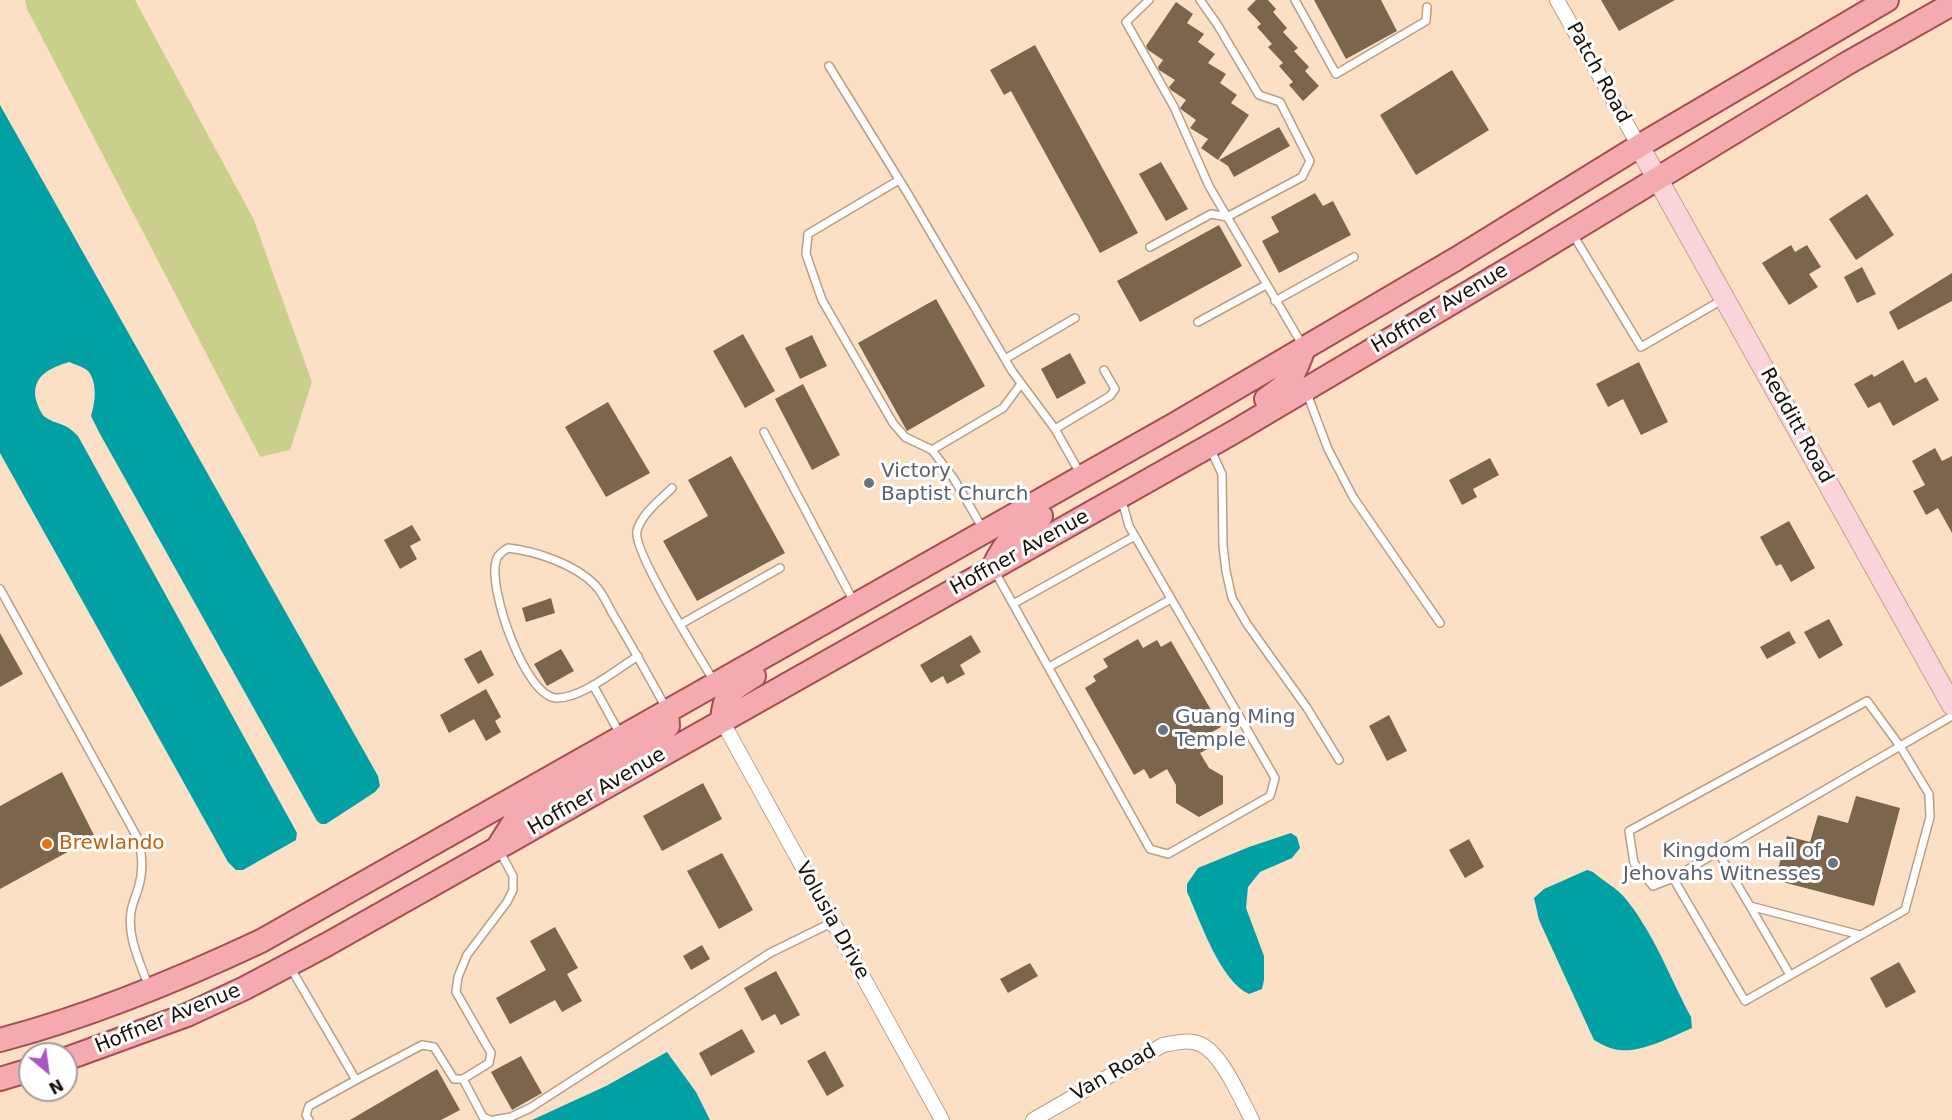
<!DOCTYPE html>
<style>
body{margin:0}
#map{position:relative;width:1952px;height:1120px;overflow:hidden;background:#fbe0c5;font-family:"DejaVu Sans",sans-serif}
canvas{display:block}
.north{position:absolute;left:18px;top:1042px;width:60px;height:60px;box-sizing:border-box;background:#fff;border:2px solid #a39f9c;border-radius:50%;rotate:151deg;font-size:16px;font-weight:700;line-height:24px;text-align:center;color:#191007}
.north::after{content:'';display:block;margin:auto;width:21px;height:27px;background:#a856c6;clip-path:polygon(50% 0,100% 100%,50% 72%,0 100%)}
</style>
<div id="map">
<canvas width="1952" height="1120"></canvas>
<div class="north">N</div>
</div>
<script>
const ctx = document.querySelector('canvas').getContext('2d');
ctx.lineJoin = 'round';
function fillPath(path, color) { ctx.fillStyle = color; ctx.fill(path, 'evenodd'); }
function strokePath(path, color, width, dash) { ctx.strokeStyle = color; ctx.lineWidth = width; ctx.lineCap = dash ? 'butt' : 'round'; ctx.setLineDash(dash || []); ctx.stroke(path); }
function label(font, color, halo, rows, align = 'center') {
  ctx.font = font + ' "DejaVu Sans",sans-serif'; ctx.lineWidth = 6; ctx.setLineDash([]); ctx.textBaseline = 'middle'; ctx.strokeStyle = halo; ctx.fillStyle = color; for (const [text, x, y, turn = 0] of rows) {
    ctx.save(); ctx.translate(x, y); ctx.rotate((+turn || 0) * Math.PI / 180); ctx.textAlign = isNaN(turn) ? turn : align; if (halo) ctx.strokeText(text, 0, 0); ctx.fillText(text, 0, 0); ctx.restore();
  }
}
const green = new Path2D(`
 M25,0H135L254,220L312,382L290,450L260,457L27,9Z`);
const water = new Path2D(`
 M0,105L378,776L380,786L375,792L326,824H321L317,821L100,434L91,416C95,403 98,383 88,371C84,367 74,364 69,362C50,368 31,376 36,400C38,406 41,414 45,417C58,426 64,421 78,436L297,833L296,840L243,870H236L228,862L0,453Z
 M1291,833L1297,837L1300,848L1292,858L1260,872L1248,887L1246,908L1264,956V980L1262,989L1249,994C1220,981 1200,920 1187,892V884L1198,868L1249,847Z
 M1587,870L1593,872C1603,881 1617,888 1625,898C1654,933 1670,978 1691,1017L1692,1028C1674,1036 1640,1053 1620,1050C1610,1049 1602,1045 1594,1040L1539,920L1534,898L1544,889Z
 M667,1052L696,1092L710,1120H532L606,1086Z`);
const building = new Path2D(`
 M1256,0H1268L1276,9L1273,12L1287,28L1283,32L1298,48L1294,51L1309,67L1305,71L1319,86L1303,101L1289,85L1293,82L1279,66L1283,63L1268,47L1272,44L1257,27L1261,24L1247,9Z
 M1314,0H1381L1397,31L1346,59Z
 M1601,0H1675L1619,31Z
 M1176,2L1193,14L1187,23L1204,34L1198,42L1215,54L1208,63L1226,74L1220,83L1237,95L1231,103L1249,115L1218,160L1201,148L1208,139L1190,128L1196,120L1182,110L1180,108L1186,100L1171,90L1169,87L1175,80L1159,70L1158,67L1163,60L1148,50L1146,46Z
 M1035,45L1138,233L1100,253L1011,91L1004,95L990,70Z
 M1452,70L1489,130L1416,175L1380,115Z
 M1279,127L1290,146L1234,177L1228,166L1219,160Z
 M1161,162L1188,209L1166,221L1139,174Z
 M1315,193L1323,206L1333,201L1351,235L1279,273L1262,241L1279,232L1271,217Z
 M1867,194L1894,235L1856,260L1829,219Z
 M1219,225L1242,266L1140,322L1117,281Z
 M1791,245L1795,252L1807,245L1821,267L1809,274L1818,287L1789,305L1762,263Z
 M1862,267L1876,294L1857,303L1844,277Z
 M1952,273V301L1898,330L1889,312Z
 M936,299L985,386L907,431L858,343Z
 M743,334L775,391L745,408L713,351Z
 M812,335L827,366L800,379L785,348Z
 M1070,353L1086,383L1057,399L1041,369Z
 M1903,360L1915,383L1926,377L1939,400L1893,426L1880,402L1868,408L1854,384L1872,374L1874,377Z
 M1639,362L1668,422L1641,435L1623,399L1608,407L1596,384Z
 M803,384L840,455L812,470L775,399Z
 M608,402L650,473L606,497L565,427Z
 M1935,448L1942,461L1952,456V533L1938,508L1926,515L1913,491L1925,485L1912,461Z
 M731,456L785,553L697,601L663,541L708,516L688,480Z
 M1490,458L1499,475L1473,489L1477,497L1462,505L1449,480Z
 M1789,521L1815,568L1791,582L1781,564L1776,566L1760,537Z
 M412,525L421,540L410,546L417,559L400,569L384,540Z
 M551,598L555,613L526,622L522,608Z
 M1829,619L1843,645L1819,659L1804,632Z
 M1789,631L1796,643L1767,659L1760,647Z
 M0,633L23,674L0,687Z
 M971,635L981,652L960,665L965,674L947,684L943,676L931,683L920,665Z
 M1138,639L1143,648L1157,640L1161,647L1171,641L1221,727L1212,732L1219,743L1200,753L1209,768L1223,776V804L1199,817L1176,803V785L1167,769L1150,779L1144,769L1134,775L1085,688L1096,681L1093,676L1108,667L1103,659Z
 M561,649L574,671L547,686L534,664Z
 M481,650L494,675L478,684L464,659Z
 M486,689L501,717L495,721L501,732L486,741L474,719L449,733L440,715Z
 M1389,715L1407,751L1387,761L1369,726Z
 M62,772L95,837L0,889V806Z
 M703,783L722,819L662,851L643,816Z
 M1856,796L1900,808L1874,906L1775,880L1787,836L1810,842L1818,815L1848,823Z
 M1469,839L1484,867L1465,878L1449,850Z
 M722,853L753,910L719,929L687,871Z
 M555,927L578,968L567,974L582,1001L562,1012L555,1000L510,1024L496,998L546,970L530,941Z
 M702,945L710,959L691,970L683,956Z
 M1899,962L1916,992L1886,1008L1870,978Z
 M1030,963L1038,976L1008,993L1000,979Z
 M776,971L800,1015L781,1025L775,1014L762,1021L744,988Z
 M742,1029L755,1052L711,1076L699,1053Z
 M825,1051L844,1086L827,1096L807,1061Z
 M521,1056L542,1093L512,1110L491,1072Z
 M437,1069L460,1110L441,1120H350Z`);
const lane = new Path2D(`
 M1149,0L1126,22L1174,107L1209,186L1303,346
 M1295,0L1336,74L1426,21L1427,7
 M829,66L908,194L1012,371L1055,429L1081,475
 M899,180L808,234L806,254L822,300L893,423L905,437L932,450
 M1572,233L1641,347L1722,300
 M1150,247L1211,214L1227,217L1302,177L1310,161L1280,102L1259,95L1217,24L1200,0
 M1275,301L1354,257
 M1198,322L1266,285
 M1005,359L1075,318
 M1306,391L1328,449L1353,497L1440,623
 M1055,429L1110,396L1115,389L1104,370
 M764,432L854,602
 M1210,448L1222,474L1223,546L1226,571L1232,598L1247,624L1307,708L1339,760
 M672,488C660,500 641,514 637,531C632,550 700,658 714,681
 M983,529L954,479L932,450L1003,408L1021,384
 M994,570L1150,849L1168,854L1270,796L1275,778L1129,526L1124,508L1119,500
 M0,589L137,837C143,854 143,873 138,889C136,896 132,904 131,912C127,937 140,962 148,985
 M1013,604L1135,536
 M681,624L780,568
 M638,656C617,669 581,699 556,698C525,696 488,589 496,561C497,555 503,551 508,548C535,551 575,564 595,585C603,593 608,606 614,616C632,646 649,677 666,708
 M1049,667L1171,599
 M593,685L620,734
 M1867,701L1900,746L1929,794L1930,817L1905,910L1745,1001L1673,878L1653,886L1634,863L1629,831Z
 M1718,852L1750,906L1860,935
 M1673,878L1952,716
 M1750,906L1790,975
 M290,967L356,1080L422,1045L434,1047L454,1079H463L489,1063L491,1053L456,992L458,977L467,955L507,902L513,890V876L499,850
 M463,1079L483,1117L490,1120
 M309,1120L306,1115L309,1106L356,1080
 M494,1120L511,1117L530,1108L770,953L833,922`);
const street = new Path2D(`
 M1557,0L1639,146
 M722,721L942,1120
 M1033,1120L1163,1045C1174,1043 1188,1039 1200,1044C1222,1053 1241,1100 1252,1120`);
const secondary = new Path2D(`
 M1639,146L1952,705`);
const primary = new Path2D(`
 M1266,399C1291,382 1294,377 1304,348
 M993,567C1007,539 1015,532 1041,516
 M722,721C724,692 730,691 754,676
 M498,847L515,820L657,737L668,726L667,711
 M0,1040C91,1016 176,981 261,941L1175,424L1456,259L1639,146L1887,0
 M66,1059L187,1015L245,988L326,945L1234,432L1527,258L1846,64L1952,4
 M0,1079L30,1070`);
const markers = [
 [869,483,6,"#6b7280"],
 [1163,730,6,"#6b7280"],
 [47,844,6,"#e8710a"],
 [1833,863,6,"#6b7280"]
];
const streetNames = [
 ["Patch Road",1598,73,61],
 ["Hoffner Avenue",1440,309,-31],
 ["Redditt Road",1796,426,61],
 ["Hoffner Avenue",1020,553,-29],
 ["Hoffner Avenue",597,792,-30],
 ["Volusia Drive",832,921,61],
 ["Hoffner Avenue",168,1019,-22],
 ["Van Road",1114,1073,-30]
];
const worshipNames = [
 ["Victory",881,472],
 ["Baptist Church",881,495],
 ["Guang Ming",1175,718],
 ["Temple",1175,741],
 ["Kingdom Hall of",1821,852,"right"],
 ["Jehovahs Witnesses",1821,875,"right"]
];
const foodNames = [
 ["Brewlando",59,844]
];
fillPath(green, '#cad08b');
fillPath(water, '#00a0a5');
fillPath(building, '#7c654d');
strokePath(lane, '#b79e85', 10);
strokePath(street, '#b79e85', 16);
strokePath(secondary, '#b79e85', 22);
strokePath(primary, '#a34f53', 26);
strokePath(lane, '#fff', 7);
strokePath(street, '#fff', 14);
strokePath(secondary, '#fad4d8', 20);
strokePath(primary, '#f5aab0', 22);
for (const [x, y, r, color] of markers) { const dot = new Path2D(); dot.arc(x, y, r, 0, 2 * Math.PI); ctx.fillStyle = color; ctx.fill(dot); strokePath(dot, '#fff', 2); }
label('20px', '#191007', '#fff', streetNames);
label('20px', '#5b616d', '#fff', worshipNames, 'left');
label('20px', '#c56008', '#fff', foodNames, 'left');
</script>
